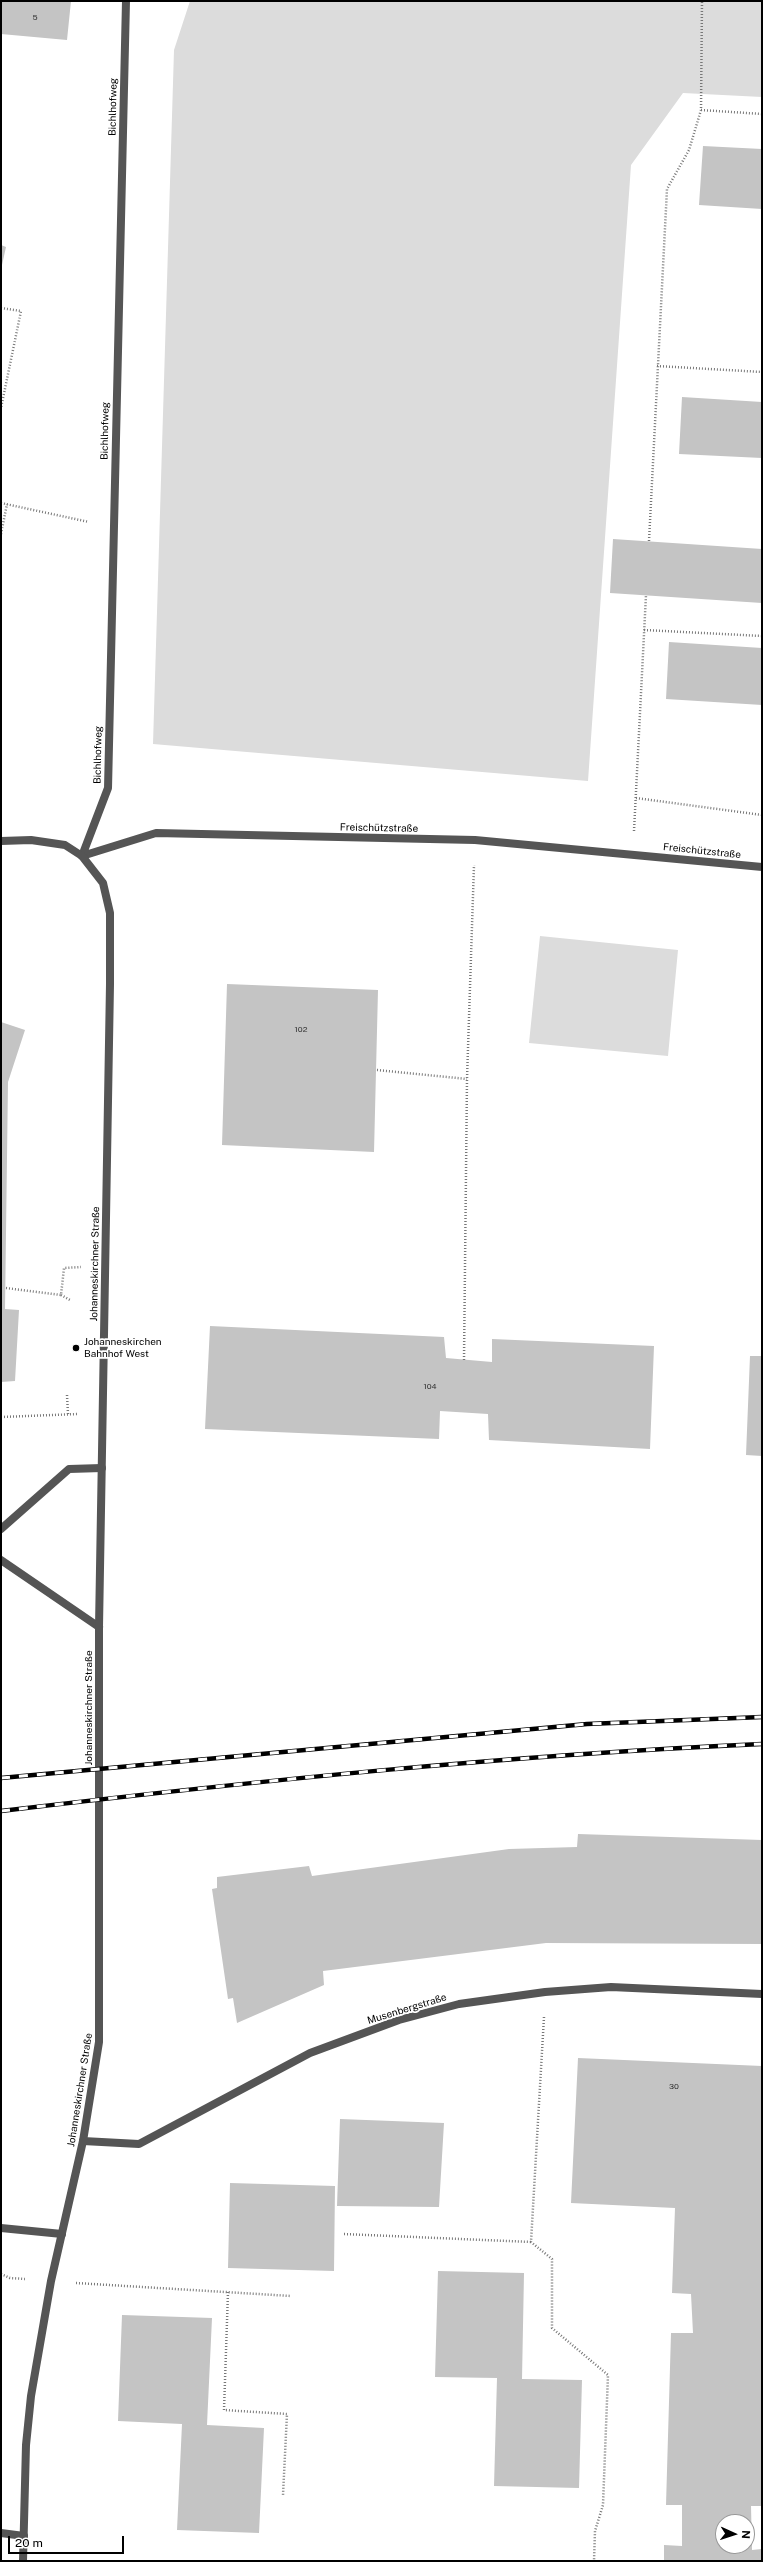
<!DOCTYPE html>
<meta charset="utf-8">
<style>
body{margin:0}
#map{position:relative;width:763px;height:2562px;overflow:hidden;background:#fff;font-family:"Public Sans",sans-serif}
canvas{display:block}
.frame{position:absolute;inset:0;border:2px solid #000;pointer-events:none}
.north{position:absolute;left:715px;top:2514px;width:40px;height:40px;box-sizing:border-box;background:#fff;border:1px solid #999;border-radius:50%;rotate:93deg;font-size:11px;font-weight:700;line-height:16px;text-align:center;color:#000}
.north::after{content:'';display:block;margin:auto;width:14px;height:18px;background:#000;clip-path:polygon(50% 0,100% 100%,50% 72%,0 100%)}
.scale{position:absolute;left:8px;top:2536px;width:116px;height:18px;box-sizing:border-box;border:2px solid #000;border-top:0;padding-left:5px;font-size:12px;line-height:14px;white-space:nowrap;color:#000;-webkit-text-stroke:3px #fff;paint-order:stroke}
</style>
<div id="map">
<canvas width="763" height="2562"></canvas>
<div class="frame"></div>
<div class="north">N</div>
<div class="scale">20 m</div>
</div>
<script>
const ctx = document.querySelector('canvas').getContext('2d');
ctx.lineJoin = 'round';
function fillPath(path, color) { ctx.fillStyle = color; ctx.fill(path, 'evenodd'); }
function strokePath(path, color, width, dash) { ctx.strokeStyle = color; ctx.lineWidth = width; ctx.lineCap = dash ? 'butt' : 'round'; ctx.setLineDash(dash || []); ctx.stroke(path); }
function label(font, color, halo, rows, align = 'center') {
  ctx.font = font + ' "Public Sans",sans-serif'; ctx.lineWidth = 3.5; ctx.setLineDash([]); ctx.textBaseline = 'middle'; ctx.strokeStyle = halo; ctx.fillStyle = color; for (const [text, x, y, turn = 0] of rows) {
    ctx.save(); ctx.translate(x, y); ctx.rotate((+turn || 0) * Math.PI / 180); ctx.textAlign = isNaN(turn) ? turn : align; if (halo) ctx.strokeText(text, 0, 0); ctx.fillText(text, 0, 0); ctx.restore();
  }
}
const green = new Path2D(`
 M190,1H762V97L683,93L631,165L588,781L153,744L174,50Z
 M540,936L678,950L668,1056L529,1043Z`);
const building = new Path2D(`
 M1,1H71L67,40L1,34Z
 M703,146L762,149V209L699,205Z
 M1,245L6,247L2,265H1Z
 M682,397L762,402V458L679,454Z
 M613,539L762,549V603L610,593Z
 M669,642L762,648V705L666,699Z
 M227,984L378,990L374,1152L222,1145Z
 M1,1022L25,1030L8,1082L5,1309L19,1310L15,1381L1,1382Z
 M210,1326L444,1337L446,1358L492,1362V1339L654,1346L650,1449L489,1440L488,1414L440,1411L439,1439L205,1429Z
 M750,1356H762V1456L746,1455Z
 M578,1834L762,1840V1944L546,1943L323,1971L324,1985L237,2023L233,1998L228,1999L212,1889L217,1888V1877L309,1866L312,1876L509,1849L577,1847Z
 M578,2058L762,2066V2506H751L752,2550L762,2549V2561H664V2545L682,2546V2505H666L671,2333H693L691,2294L672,2293L675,2208L571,2203ZM723,2522H747V2546H723Z
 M340,2119L444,2123L439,2207L337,2206Z
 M230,2183L335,2186L334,2271L228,2268Z
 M438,2271L524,2273L522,2379L582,2380L579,2488L494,2486L497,2378L435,2377Z
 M122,2315L212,2318L207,2425L264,2428L259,2533L177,2530L182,2424L118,2421Z`);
const path = new Path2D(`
 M701,110L762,114
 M1,308L21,311L1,408
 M657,366L762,372
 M1,503L89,522
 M1,534L7,504
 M649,541L667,189L689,150L701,110L702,1
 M644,630L762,636
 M636,798L762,815
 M634,831L646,595
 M377,1070L467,1079
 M6,1288L61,1295L64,1268L81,1267
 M61,1295L70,1300
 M464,1360L467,1079L474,865
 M67,1395L68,1414
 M1,1417L78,1414
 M544,2017L531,2242L552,2259V2328L608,2375L603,2505L595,2531L594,2561
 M344,2234L531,2242
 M1,2274L10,2278L25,2279
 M76,2283L291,2296
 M228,2292L224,2410L287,2414L283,2495`);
const service = new Path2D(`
 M1,1529L69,1469L102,1468
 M1,1560L99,1627
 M1,2533L24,2536`);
const minor = new Path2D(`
 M82,856L108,788L126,1
 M82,856L156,833L475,840L762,867
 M83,2141L139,2144L310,2053L399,2020L459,2004L545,1992L611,1987L762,1994
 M1,2228L62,2234`);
const tertiary = new Path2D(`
 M1,841L31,840L65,845L82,856L103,883L110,913V984L99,1627V2042L83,2141L51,2281L31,2396L26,2445L23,2561`);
const rail = new Path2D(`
 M1,1778L587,1724L762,1717
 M1,1811C254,1781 508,1755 762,1744`);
const markers = [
 [76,1348,4,"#000"]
];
const numberNames = [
 ["5",35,18],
 ["102",301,1030],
 ["104",430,1387],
 ["30",674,2087]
];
const streetNames = [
 ["Bichlhofweg",113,107,-89],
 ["Bichlhofweg",105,431,-89],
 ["Bichlhofweg",98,755,-89],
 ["Freischützstraße",379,828,1],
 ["Freischützstraße",702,851,6],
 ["Johanneskirchner Straße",95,1264,-89],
 ["Johanneskirchner Straße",89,1708,-90],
 ["Musenbergstraße",407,2009,-17],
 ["Johanneskirchner Straße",80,2090,-81]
];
const poiNames = [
 ["Johanneskirchen",84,1342],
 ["Bahnhof West",84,1354]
];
fillPath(green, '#dcdcdc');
fillPath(building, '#c4c4c4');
strokePath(path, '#777', 2.5, [1, 2]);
strokePath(service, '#555', 8);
strokePath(minor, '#555', 8);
strokePath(tertiary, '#555', 8);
strokePath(rail, '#000', 4.5);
strokePath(rail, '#fff', 3, [9]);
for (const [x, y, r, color] of markers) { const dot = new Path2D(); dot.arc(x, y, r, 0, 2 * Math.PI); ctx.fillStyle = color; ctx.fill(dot); strokePath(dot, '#fff', 1.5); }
label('8px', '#313131', null, numberNames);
label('10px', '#000', '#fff', streetNames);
label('10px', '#000', '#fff', poiNames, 'left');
</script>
